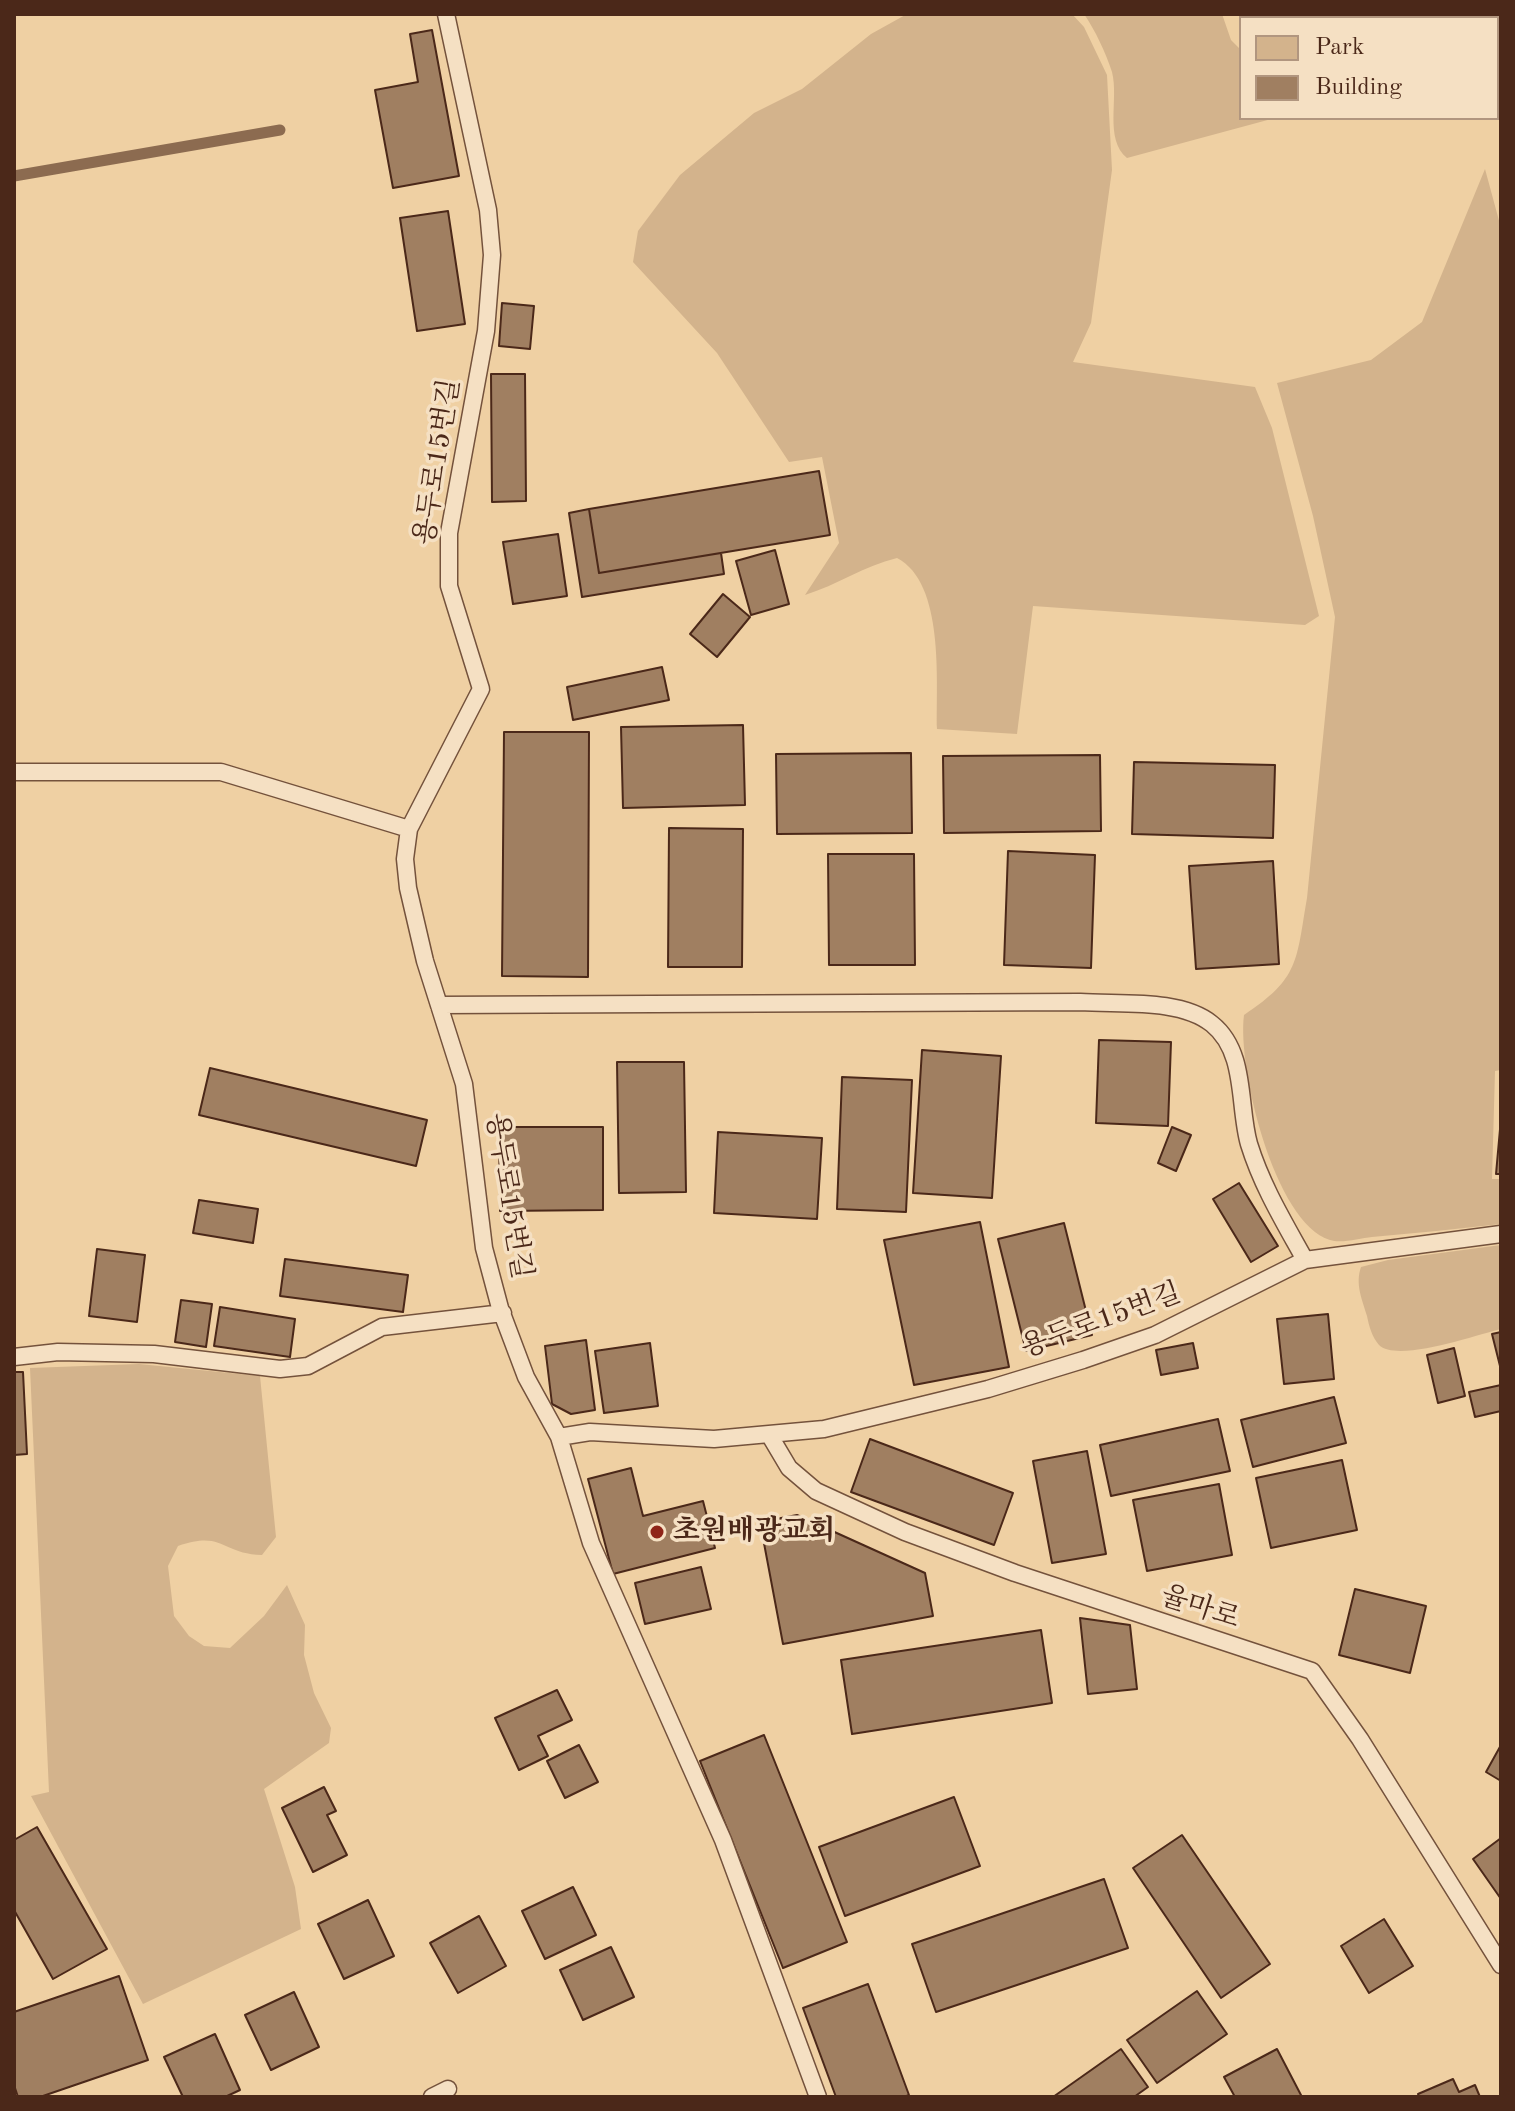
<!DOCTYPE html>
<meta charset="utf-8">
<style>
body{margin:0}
#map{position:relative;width:1515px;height:2111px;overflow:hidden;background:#efd0a3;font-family:"Old Standard TT",serif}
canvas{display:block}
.frame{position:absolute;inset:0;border:16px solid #4b2819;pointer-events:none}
.legend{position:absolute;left:1239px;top:16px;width:260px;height:104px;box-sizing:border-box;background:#f5e0c3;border:2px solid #b1967f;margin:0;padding:10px 14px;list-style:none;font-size:24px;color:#4b2819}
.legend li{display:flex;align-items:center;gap:16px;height:40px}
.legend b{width:40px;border:2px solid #b1967f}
</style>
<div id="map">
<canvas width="1515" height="2111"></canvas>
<div class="frame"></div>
<ul class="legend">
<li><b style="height:22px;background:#d3b38c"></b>Park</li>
<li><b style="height:22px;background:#a07f61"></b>Building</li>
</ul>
</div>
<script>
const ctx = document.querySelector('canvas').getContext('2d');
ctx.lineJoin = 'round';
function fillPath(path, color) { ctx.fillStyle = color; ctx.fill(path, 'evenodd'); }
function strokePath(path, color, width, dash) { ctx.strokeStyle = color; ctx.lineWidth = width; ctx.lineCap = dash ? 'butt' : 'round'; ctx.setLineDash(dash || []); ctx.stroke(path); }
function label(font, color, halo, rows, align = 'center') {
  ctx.font = font + ' "Old Standard TT","Noto Serif KR",serif'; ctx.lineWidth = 7; ctx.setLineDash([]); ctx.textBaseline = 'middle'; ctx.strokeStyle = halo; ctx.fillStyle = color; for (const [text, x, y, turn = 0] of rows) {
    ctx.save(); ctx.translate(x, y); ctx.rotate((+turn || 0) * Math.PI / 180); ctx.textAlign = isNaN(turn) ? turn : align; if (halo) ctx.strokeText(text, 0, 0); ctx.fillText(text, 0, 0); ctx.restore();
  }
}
const green = new Path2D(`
 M907,14H1072L1084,27L1107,75L1112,170L1091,323L1073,362L1255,387L1272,428L1319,616L1305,625L1033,606L1017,734L937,729C936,682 945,583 897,558C864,566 837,585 805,595L839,543L822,457L789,462L717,353L633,262L638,231L680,175L754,113L802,89L871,34Z
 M1084,14H1222L1231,40L1241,50V118H1275L1127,158C1104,139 1119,99 1112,72C1106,53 1095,30 1084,14Z
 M1485,169L1501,228V1070L1495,1071L1492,1179H1501V1224C1458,1229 1415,1233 1372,1237C1360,1238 1341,1244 1330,1240C1274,1223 1237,1066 1244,1015C1300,978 1296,961 1307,898L1335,617L1313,516L1277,383L1371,360L1422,322Z
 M1501,1245V1329C1476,1335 1397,1363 1379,1345C1372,1337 1369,1326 1367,1316C1362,1299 1355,1284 1361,1267L1388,1260Z
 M139,1364L260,1376L276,1537L262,1555C221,1554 224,1530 178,1546L168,1566L174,1616L189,1636L204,1646L230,1648L264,1616L287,1585L305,1625L304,1655L314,1693L331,1728L329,1743L264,1789L295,1887L301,1929L143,2004L31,1796L49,1792L30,1368Z`);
const stream = new Path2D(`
 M14,176L280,130`);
const building = new Path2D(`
 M1289,14H1325L1319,18H1292Z
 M1467,14H1501V107L1497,96V18H1468Z
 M432,30L459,176L393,188L375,90L418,82L410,34Z
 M448,211L465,324L417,331L400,218Z
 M502,303L534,306L530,349L499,346Z
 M491,374H525L526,501L492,502Z
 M819,471L830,535L599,573L589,509Z
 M589,509L599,573L721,553L724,574L582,597L569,513Z
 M558,534L567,596L513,604L503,542Z
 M775,550L789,604L751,615L736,561Z
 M723,594L750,617L717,657L690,634Z
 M662,667L669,700L573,720L567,687Z
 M743,725L745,805L623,808L621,727Z
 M504,732H589L588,977L502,976Z
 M911,753L912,833L777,834L776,754Z
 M1100,755L1101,831L944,833L943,756Z
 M1134,762L1275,765L1273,838L1132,834Z
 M669,828L743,829L742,967H668Z
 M1008,851L1095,855L1091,968L1004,965Z
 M828,854H914L915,965H829Z
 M1273,861L1279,964L1196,969L1189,866Z
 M1099,1040L1171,1042L1168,1126L1096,1123Z
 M922,1050L1001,1056L992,1198L913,1193Z
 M617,1062H684L686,1192L619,1193Z
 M210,1068L427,1120L416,1166L199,1115Z
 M842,1077L912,1080L906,1212L837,1209Z
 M1501,1118V1174H1496Z
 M499,1127H603V1210L500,1211Z
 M1172,1127L1191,1135L1176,1171L1158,1163Z
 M718,1132L822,1138L817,1219L714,1213Z
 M1239,1183L1278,1246L1251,1262L1213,1199Z
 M199,1200L258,1209L253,1243L193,1233Z
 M980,1222L1009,1367L914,1385L884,1240Z
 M1064,1223L1092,1335L1026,1351L998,1239Z
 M97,1249L145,1255L137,1322L89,1316Z
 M285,1259L408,1275L403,1312L280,1296Z
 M181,1300L212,1304L206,1347L175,1342Z
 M220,1307L295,1319L290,1357L214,1346Z
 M1328,1314L1334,1379L1284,1384L1277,1319Z
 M1501,1332V1370L1492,1334Z
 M586,1340L595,1410L571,1414L552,1404L545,1346Z
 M650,1343L658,1406L604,1413L595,1351Z
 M1193,1343L1198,1368L1161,1375L1156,1350Z
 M1454,1348L1465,1396L1438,1403L1427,1355Z
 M14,1372H23L27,1454L14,1455Z
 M1501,1385V1411L1475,1417L1469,1392Z
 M1334,1397L1346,1443L1253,1467L1241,1420Z
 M1218,1419L1230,1471L1111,1496L1100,1445Z
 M870,1439L1013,1493L994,1545L851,1492Z
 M1087,1451L1106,1554L1052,1563L1033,1461Z
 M1342,1460L1357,1530L1271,1548L1256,1478Z
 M631,1468L643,1516L703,1501L715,1548L613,1574L588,1479Z
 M1219,1484L1232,1555L1147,1571L1133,1500Z
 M797,1515L925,1573L933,1616L783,1644L760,1522Z
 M701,1567L711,1609L645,1624L635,1583Z
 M1355,1589L1426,1606L1410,1673L1339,1655Z
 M1080,1618L1130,1625L1137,1689L1088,1694Z
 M1041,1630L1052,1703L852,1734L841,1660Z
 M557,1690L572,1720L538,1736L548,1756L519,1770L495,1718Z
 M764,1735L847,1942L783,1968L700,1761Z
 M579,1745L598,1782L565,1798L547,1761Z
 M1501,1745V1781L1486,1772Z
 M324,1787L336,1811L327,1815L347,1855L313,1872L282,1808Z
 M954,1797L980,1866L845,1916L819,1847Z
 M37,1827L107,1949L53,1979L14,1910V1840Z
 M1182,1835L1270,1964L1221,1998L1133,1868Z
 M1501,1838V1899L1473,1859Z
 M1104,1879L1128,1948L936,2012L912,1944Z
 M573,1887L596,1935L545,1959L522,1911Z
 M368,1900L394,1956L344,1979L318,1924Z
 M479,1916L506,1966L458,1993L430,1943Z
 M1384,1919L1413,1966L1369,1993L1341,1946Z
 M611,1947L634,1997L583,2020L560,1970Z
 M119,1976L148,2060L40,2097H18L14,2085V2012Z
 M868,1984L909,2095L904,2097H836L803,2008Z
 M1197,1991L1227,2034L1157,2083L1127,2040Z
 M294,1992L319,2047L271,2070L245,2015Z
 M215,2034L240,2090L225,2097H183L164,2057Z
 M1121,2049L1148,2087L1134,2097H1053Z
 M1277,2049L1302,2097H1235L1224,2077Z
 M1453,2079L1459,2092L1475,2085L1480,2097H1419L1418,2094Z`);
const lane = new Path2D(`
 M446,14L488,210L492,255L486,331L449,533V586L481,689L409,829L405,859L408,888L425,961L464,1084L484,1248L500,1308L526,1377L559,1437L590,1432L714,1439L824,1429L988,1389L1083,1360L1155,1335L1305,1260L1501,1234
 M14,772H221L409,829
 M439,1005L1080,1002C1120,1005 1180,998 1212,1024C1247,1052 1238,1106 1249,1144C1262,1186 1284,1222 1305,1260
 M14,1357L58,1352L154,1354L280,1369L308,1366L382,1327L503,1313
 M770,1436L789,1468L816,1491L905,1532L1015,1573L1312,1671L1360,1739L1501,1965
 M559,1437L591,1543L723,1840L818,2097
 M432,2097L448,2089`);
const markers = [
 [657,1532,8,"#8f2418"]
];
const streetNames = [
 ["용두로15번길",438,462,-81],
 ["용두로15번길",508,1196,81],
 ["용두로15번길",1101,1321,-20],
 ["율마로",1200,1608,18]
];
const poiNames = [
 ["초원배광교회",673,1532]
];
fillPath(green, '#d3b38c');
strokePath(stream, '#8c6b50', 11);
fillPath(building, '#a07f61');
strokePath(building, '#4b2819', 2);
strokePath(lane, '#74523c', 19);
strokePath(lane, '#f5e0c3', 16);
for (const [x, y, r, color] of markers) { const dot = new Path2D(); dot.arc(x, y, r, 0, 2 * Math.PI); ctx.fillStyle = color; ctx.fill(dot); strokePath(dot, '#f5e0c3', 3); }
label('28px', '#4b2819', '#f5e0c3', streetNames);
label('bold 28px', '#4b2819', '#f5e0c3', poiNames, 'left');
</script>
